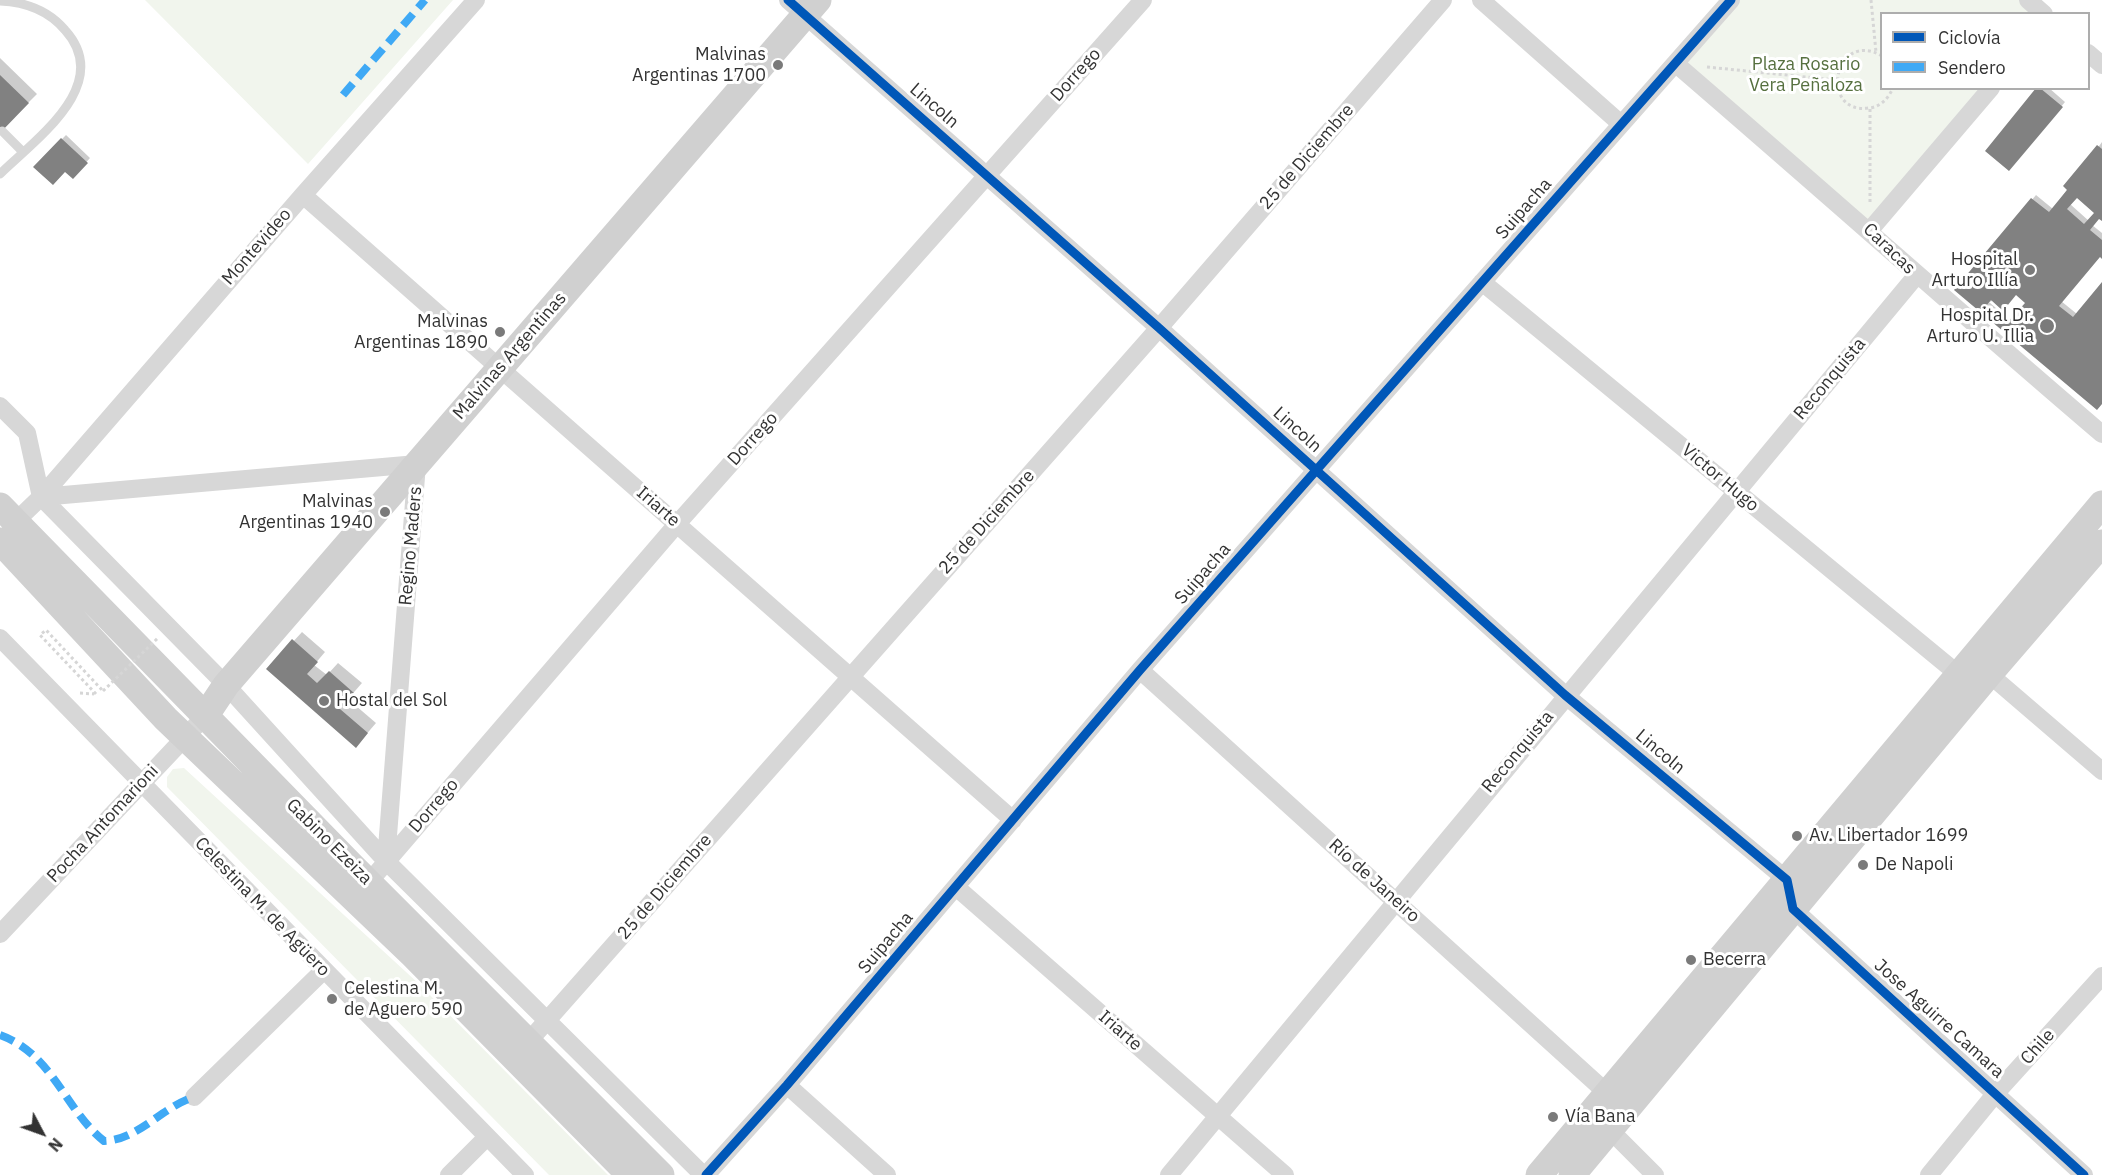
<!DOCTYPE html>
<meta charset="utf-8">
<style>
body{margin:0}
#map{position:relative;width:2102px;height:1175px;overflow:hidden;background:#fff;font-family:"IBM Plex Sans",sans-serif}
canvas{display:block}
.legend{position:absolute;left:1880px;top:12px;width:210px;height:78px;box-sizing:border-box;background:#fff;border:2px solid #adadad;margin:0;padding:8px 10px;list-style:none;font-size:18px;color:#333}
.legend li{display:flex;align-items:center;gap:12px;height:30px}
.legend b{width:30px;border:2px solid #adadad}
.north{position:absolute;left:12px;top:1103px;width:60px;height:60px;-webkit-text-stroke:4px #fff;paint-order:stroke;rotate:131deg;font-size:16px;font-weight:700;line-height:24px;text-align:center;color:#333}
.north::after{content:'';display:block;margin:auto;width:21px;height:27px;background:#333;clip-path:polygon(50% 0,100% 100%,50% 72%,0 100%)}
</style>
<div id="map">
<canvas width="2102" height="1175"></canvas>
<ul class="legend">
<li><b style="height:8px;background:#0057b8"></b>Ciclovía</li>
<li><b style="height:8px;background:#3fa9f5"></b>Sendero</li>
</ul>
<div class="north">N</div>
</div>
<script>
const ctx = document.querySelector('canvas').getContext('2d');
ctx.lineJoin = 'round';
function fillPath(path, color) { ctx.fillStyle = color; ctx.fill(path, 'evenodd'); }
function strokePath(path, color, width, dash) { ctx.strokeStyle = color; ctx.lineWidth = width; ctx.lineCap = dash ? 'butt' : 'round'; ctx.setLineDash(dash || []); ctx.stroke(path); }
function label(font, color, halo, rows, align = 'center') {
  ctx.font = font + ' "IBM Plex Sans",sans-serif'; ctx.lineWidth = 6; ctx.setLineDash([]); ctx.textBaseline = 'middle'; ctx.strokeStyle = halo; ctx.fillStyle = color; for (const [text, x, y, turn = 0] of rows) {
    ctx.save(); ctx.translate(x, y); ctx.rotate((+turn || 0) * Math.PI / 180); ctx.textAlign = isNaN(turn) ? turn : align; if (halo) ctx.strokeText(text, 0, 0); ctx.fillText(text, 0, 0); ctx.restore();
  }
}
const green = new Path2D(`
 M145,0H453L308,164Z
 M1731,0H2028L2044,13L1882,14V88L1991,89L1870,230L1676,64Z
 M184,768L418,983L608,1175H549L167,787V777L173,769Z`);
const shadow = new Path2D(`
 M0,58L37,94L0,131Z
 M2038,88H2049L2065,102L2013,165Z
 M66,135L90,158L73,177L65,170L35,167Z
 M2102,142V219L2099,217L2092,225L2102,233V257L2100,255L2061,301L2077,314L2102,284V403L1956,290L2036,195L2053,209ZM2077,196L2096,213L2089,221L2070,204ZM2017,293L2027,303L2011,321L1989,302Z
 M302,632L325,652L314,665L327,675L338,663L362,683L348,699L376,723L364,737L268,669Z`);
const building = new Path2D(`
 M0,75L29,103L0,133Z
 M2036,88H2040L2063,107L2009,171L1985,151Z
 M61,138L88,163L73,179L65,172L53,185L33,167Z
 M2097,145L2102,149V221L2099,219L2090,230L2102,240V259L2100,257L2059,306L2073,317L2102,282V404L2097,410L1954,290L2031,198L2049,212L2067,190L2063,186ZM2077,198L2094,213L2084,224L2067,209ZM2016,295L2025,303L2006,324L1986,306L1991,300L2003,311Z
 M292,639L318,662L307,674L317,683L329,671L354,693L340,709L368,733L356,748L266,669Z`);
const path = new Path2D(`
 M1871,0L1876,52
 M1882,56C1834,28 1818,115 1869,108C1880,107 1888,99 1893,88
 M1707,67L1836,80
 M1870,202V108
 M80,693L94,694
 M96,694L40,635L46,630L103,691`);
const lane = new Path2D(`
 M0,1C25,2 48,10 65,30C114,84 37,138 0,174
 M2,131L23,152`);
const street = new Path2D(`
 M788,0L1159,328L1565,695L1787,880L1793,909L2084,1175
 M1481,0L1621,124
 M2028,0L2044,14
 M2088,53L2102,65
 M1676,64C1819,187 1959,312 2102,434
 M303,195L1013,820
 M1870,230L1991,88
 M1482,282L1958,674
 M0,406L27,433L41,497L226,685L386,861L703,1175
 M41,497L417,464L386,861
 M15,522L41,497L303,195L476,0
 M0,638L525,1175
 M1140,670L1607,1093
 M1989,674L2102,771
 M369,882L677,524L1143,0
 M956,887L1285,1175
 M0,934L206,715
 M528,1042L1159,328L1443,0
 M787,1085L887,1175
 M194,1097L324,970
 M1610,1130L1655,1175
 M449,1175L487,1137
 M706,1175L787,1085L1140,670L1731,0
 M1169,1175L1916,276
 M1929,1175L1996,1093L2102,976`);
const secondary = new Path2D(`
 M0,506L350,864L661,1175
 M0,541L166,719L413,955L630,1175
 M206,715L226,685L818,0
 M1539,1175L2102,504
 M1572,1175L1989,674L2102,543`);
const pathBridge = new Path2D(`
 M103,691L159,637`);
const quiet = new Path2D(`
 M343,95L425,0
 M0,1035C53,1054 65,1110 104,1141C138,1140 162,1107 194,1097`);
const cycleway = new Path2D(`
 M788,0L1159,328L1565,695L1787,880L1793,909L2084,1175
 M706,1175L787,1085L1140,670L1731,0`);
const markers = [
 [778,65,6,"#7a7a7a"],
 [2030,270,6,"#7a7a7a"],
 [2047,326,8,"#7a7a7a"],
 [500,332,6,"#7a7a7a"],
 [385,512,6,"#7a7a7a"],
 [324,701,6,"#7a7a7a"],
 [1797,836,6,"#7a7a7a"],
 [1863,865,6,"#7a7a7a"],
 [1691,960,6,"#7a7a7a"],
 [332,999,6,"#7a7a7a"],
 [1553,1117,6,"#7a7a7a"]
];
const poiNames = [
 ["Malvinas",766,55,"right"],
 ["Argentinas 1700",766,76,"right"],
 ["Hospital",2018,260,"right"],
 ["Arturo Illía",2018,281,"right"],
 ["Hospital Dr.",2034,316,"right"],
 ["Arturo U. Illia",2034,337,"right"],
 ["Malvinas",488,322,"right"],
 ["Argentinas 1890",488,343,"right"],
 ["Malvinas",373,502,"right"],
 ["Argentinas 1940",373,523,"right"],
 ["Hostal del Sol",336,701],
 ["Av. Libertador 1699",1809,836],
 ["De Napoli",1875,865],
 ["Becerra",1703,960],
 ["Celestina M.",344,989],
 ["de Aguero 590",344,1010],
 ["Vía Bana",1565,1117]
];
const parkNames = [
 ["Plaza Rosario",1806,65],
 ["Vera Peñaloza",1806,86]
];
const streetNames = [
 ["Dorrego",1076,75,-48],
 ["Lincoln",934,106,41],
 ["25 de Diciembre",1307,157,-49],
 ["Suipacha",1524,209,-49],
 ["Montevideo",257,247,-49],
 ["Caracas",1889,249,44],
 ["Malvinas Argentinas",510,356,-49],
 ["Reconquista",1830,379,-50],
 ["Lincoln",1297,430,42],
 ["Dorrego",753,439,-48],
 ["Victor Hugo",1720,478,40],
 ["Iriarte",658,507,41],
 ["25 de Diciembre",987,522,-48],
 ["Regino Maders",411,546,-85],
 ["Suipacha",1203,574,-49],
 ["Reconquista",1518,752,-50],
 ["Lincoln",1660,752,40],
 ["Dorrego",434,806,-49],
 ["Pocha Antomarioni",103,824,-47],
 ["Gabino Ezeiza",329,842,45],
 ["Río de Janeiro",1374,881,42],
 ["25 de Diciembre",665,887,-49],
 ["Celestina M. de Agüero",262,907,46],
 ["Suipacha",886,943,-50],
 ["Jose Aguirre Camara",1939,1019,42],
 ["Iriarte",1120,1031,41],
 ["Chile",2038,1047,-48]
];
fillPath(green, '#f1f5ed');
fillPath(shadow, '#0003');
fillPath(building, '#818181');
strokePath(path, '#d6d6d6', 3, [3, 3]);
strokePath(lane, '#d7d7d7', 9);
strokePath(street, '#d7d7d7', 18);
strokePath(secondary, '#d0d0d0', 27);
strokePath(pathBridge, '#d6d6d6', 3, [3, 3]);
strokePath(quiet, '#3fa9f5', 8, [15, 8]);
strokePath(cycleway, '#0057b8', 9);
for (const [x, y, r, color] of markers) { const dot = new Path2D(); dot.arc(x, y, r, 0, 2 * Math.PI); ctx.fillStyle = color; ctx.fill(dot); strokePath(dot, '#fff', 2); }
label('18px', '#333', '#fff', poiNames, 'left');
label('18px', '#56703f', '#fff', parkNames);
label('18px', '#333', '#fff', streetNames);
</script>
